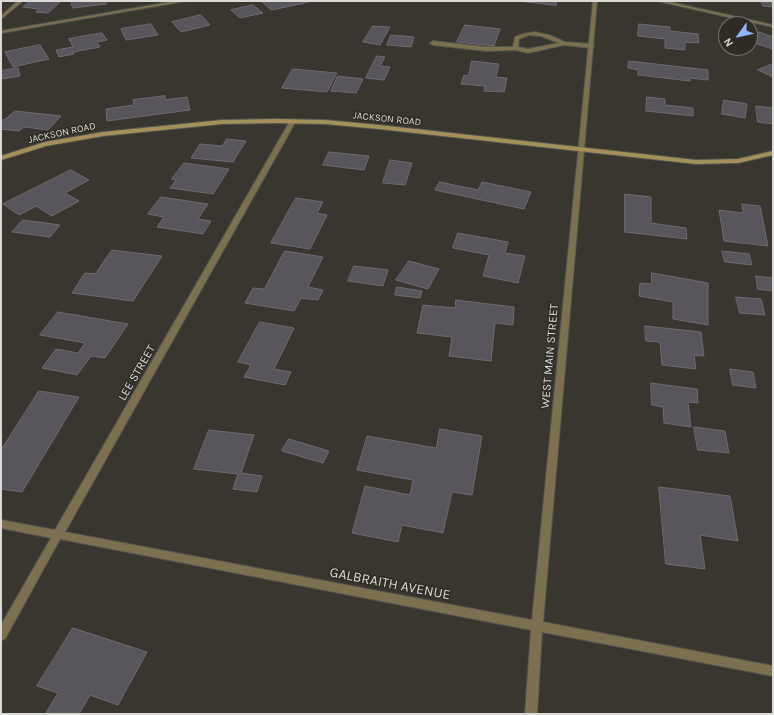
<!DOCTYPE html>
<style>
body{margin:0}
#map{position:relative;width:774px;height:715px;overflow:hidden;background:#38362f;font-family:Karla,sans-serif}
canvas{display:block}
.frame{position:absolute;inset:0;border:2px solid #dbdad6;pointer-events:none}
.north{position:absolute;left:718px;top:16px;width:40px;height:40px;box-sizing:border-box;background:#2e2c25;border:1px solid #73726c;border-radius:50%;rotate:237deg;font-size:11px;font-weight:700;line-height:16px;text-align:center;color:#dbdad6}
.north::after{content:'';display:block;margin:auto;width:14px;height:18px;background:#91b8fd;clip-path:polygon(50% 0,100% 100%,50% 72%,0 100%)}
</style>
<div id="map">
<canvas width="774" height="715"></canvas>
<div class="frame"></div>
<div class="north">N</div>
</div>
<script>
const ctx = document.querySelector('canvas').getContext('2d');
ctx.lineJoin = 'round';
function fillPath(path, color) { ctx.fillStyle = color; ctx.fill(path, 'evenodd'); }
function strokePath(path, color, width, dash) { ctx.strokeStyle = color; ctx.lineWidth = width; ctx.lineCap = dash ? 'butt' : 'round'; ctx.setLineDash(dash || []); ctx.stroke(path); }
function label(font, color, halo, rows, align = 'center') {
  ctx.font = font + ' Karla,sans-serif'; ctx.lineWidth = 3; ctx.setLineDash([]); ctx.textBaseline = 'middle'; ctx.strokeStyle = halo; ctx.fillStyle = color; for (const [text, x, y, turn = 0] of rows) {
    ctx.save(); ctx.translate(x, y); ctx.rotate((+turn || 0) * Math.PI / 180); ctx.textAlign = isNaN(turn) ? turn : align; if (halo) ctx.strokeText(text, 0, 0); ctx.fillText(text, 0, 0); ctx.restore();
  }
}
const building = new Path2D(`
 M30,1H61L48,13L36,12L39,9L23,7Z
 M71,1H106V4L73,8Z
 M261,1H308L309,2L272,10Z
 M519,1H557L556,5Z
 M761,1H773V7L763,6Z
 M253,5L263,13L240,18L231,10Z
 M201,15L210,25L181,32L172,22Z
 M151,24L158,35L126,40L121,29Z
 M639,24L670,27V31L698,34L699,43L685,42V50L665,48V39L638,36Z
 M465,25L500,29L494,46L457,42Z
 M373,26L390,27L380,45L363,42Z
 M759,32L773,37V49L750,42V33L755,35Z
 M102,33L107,40L97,42L100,47L73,52L74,54L59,57L56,50L73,47L69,39Z
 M391,35L414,37L411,47L387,45Z
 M40,45L49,59L13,67L5,52Z
 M377,56L385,57L380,66L390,67L384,80L366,78Z
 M472,61L499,64L496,77L507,78L504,92L484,91L485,86L461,84L464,75L468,76Z
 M629,61L708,70V80L690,78V81L638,75V70L628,68Z
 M773,64V77L758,70Z
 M18,68L20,76L3,79L1,71Z
 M293,69L337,73L327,92L282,88Z
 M338,76L363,79L356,93L331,91Z
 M165,96V100L187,97L190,110L107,121L106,109L134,105L133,100Z
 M647,97L665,99V105L693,108V116L646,111Z
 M724,100L747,104L745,118L722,114Z
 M756,106L773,108V124L758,122Z
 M15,111L61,116L48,130L24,127L19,131L1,129V120H4Z
 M227,139L246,141L233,162L191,158L200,144L222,146Z
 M329,152L369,156L364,170L323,165Z
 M390,160L412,163L405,185L383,183Z
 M184,163L229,169L213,194L170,188L176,180L172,179Z
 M71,170L89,180L65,193L79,201L52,216L36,206L19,215L3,204Z
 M440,182L478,190L482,182L531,192L524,209L435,190Z
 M625,194L651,197V223L686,228L687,239L625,232Z
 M161,197L208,204L198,219L211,221L203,234L157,227L164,217L148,214Z
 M296,198L323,202L317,213L327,215L310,249L271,243Z
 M742,204L760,206L768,246L724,241L719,210L743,213Z
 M23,220L60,225L50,237L12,232Z
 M458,233L508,242L505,253L525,256L518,283L483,276L489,255L453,248Z
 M112,250L162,256L133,301L72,293L85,273L95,274Z
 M285,251L323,257L308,287L323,290L318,300L301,298L294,311L245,303L253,288L264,289Z
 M722,251L749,254L752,265L725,262Z
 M409,261L439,269L428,289L396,280Z
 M354,266L388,270L383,286L348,281Z
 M652,273L708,283V325L673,319V302L639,296L640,283L651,284Z
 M756,276L773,278V291L758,289Z
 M397,287L422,291L420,298L395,295Z
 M736,297L761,299L765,315L740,313Z
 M456,300L514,307L513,325L495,323L491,361L449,356L452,337L417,333L423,305L455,308Z
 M58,312L128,324L105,358L91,356L77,375L42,368L56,349L78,353L85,343L40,335Z
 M260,322L294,328L274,369L291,372L285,385L244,377L251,365L238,362Z
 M645,326L701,332L704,356L694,355L696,369L662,365L660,342L646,341Z
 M730,369L753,372L756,388L733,385Z
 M651,383L697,389L698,403L688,402L691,427L664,423L663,407L652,405Z
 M39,391L79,397L22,492L1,489V447L2,448Z
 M694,427L725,431L729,453L698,450Z
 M440,429L482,436L472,495L452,492L443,533L402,525L398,542L352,533L365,486L410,495L413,480L357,470L367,436L436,448Z
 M209,430L254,435L241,473L262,476L257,492L233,489L238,474L194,469Z
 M289,439L329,451L323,463L282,451Z
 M659,487L730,496L738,541L700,535L705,569L666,564Z
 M73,628L147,652L118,705L90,695L79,714H48L46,713L58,693L37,686Z`);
const lane = new Path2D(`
 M18,1H23L1,19V16Z
 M535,32L549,35L565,42L591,44L594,46L591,48L564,45L528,53L516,50L486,51L433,45L430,43L433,41L486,47H513L515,37L523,34ZM529,35L541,36L559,43L528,49L518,47L519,39Z`);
const street = new Path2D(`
 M176,1H186L1,33V31Z
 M593,1H597L543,622L773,666V676L542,632L537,714H525L531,630L60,539L5,639L1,640V625L51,538L1,528V520L55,530L290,121L293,119L296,121L65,532L532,620Z
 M657,1H665L773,25V27Z`);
const secondary = new Path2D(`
 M275,119L325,120L379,125L696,160L738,159L773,151V155L738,163L696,164L379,129L325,124L275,123L222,124L103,136L46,146L1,160V156L45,142L103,132L222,120Z`);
const farStreetnames = [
 ["JACKSON ROAD",387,119,6],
 ["JACKSON ROAD",62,133,-12]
];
const streetNames = [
 ["WEST MAIN STREET",550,356,-85],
 ["LEE STREET",137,373,-60]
];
const nearStreetnames = [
 ["GALBRAITH AVENUE",390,584,11]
];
fillPath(building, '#59555c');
strokePath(building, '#6e6a71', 1);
strokePath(lane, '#55544d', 2);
strokePath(street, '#55544d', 2);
strokePath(secondary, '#55544d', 2);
fillPath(lane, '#7c7050');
fillPath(street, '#7c7050');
fillPath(secondary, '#a3905b');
label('10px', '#dbdad6', '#2e2c25', farStreetnames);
label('12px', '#dbdad6', '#2e2c25', streetNames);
label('14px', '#dbdad6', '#2e2c25', nearStreetnames);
</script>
